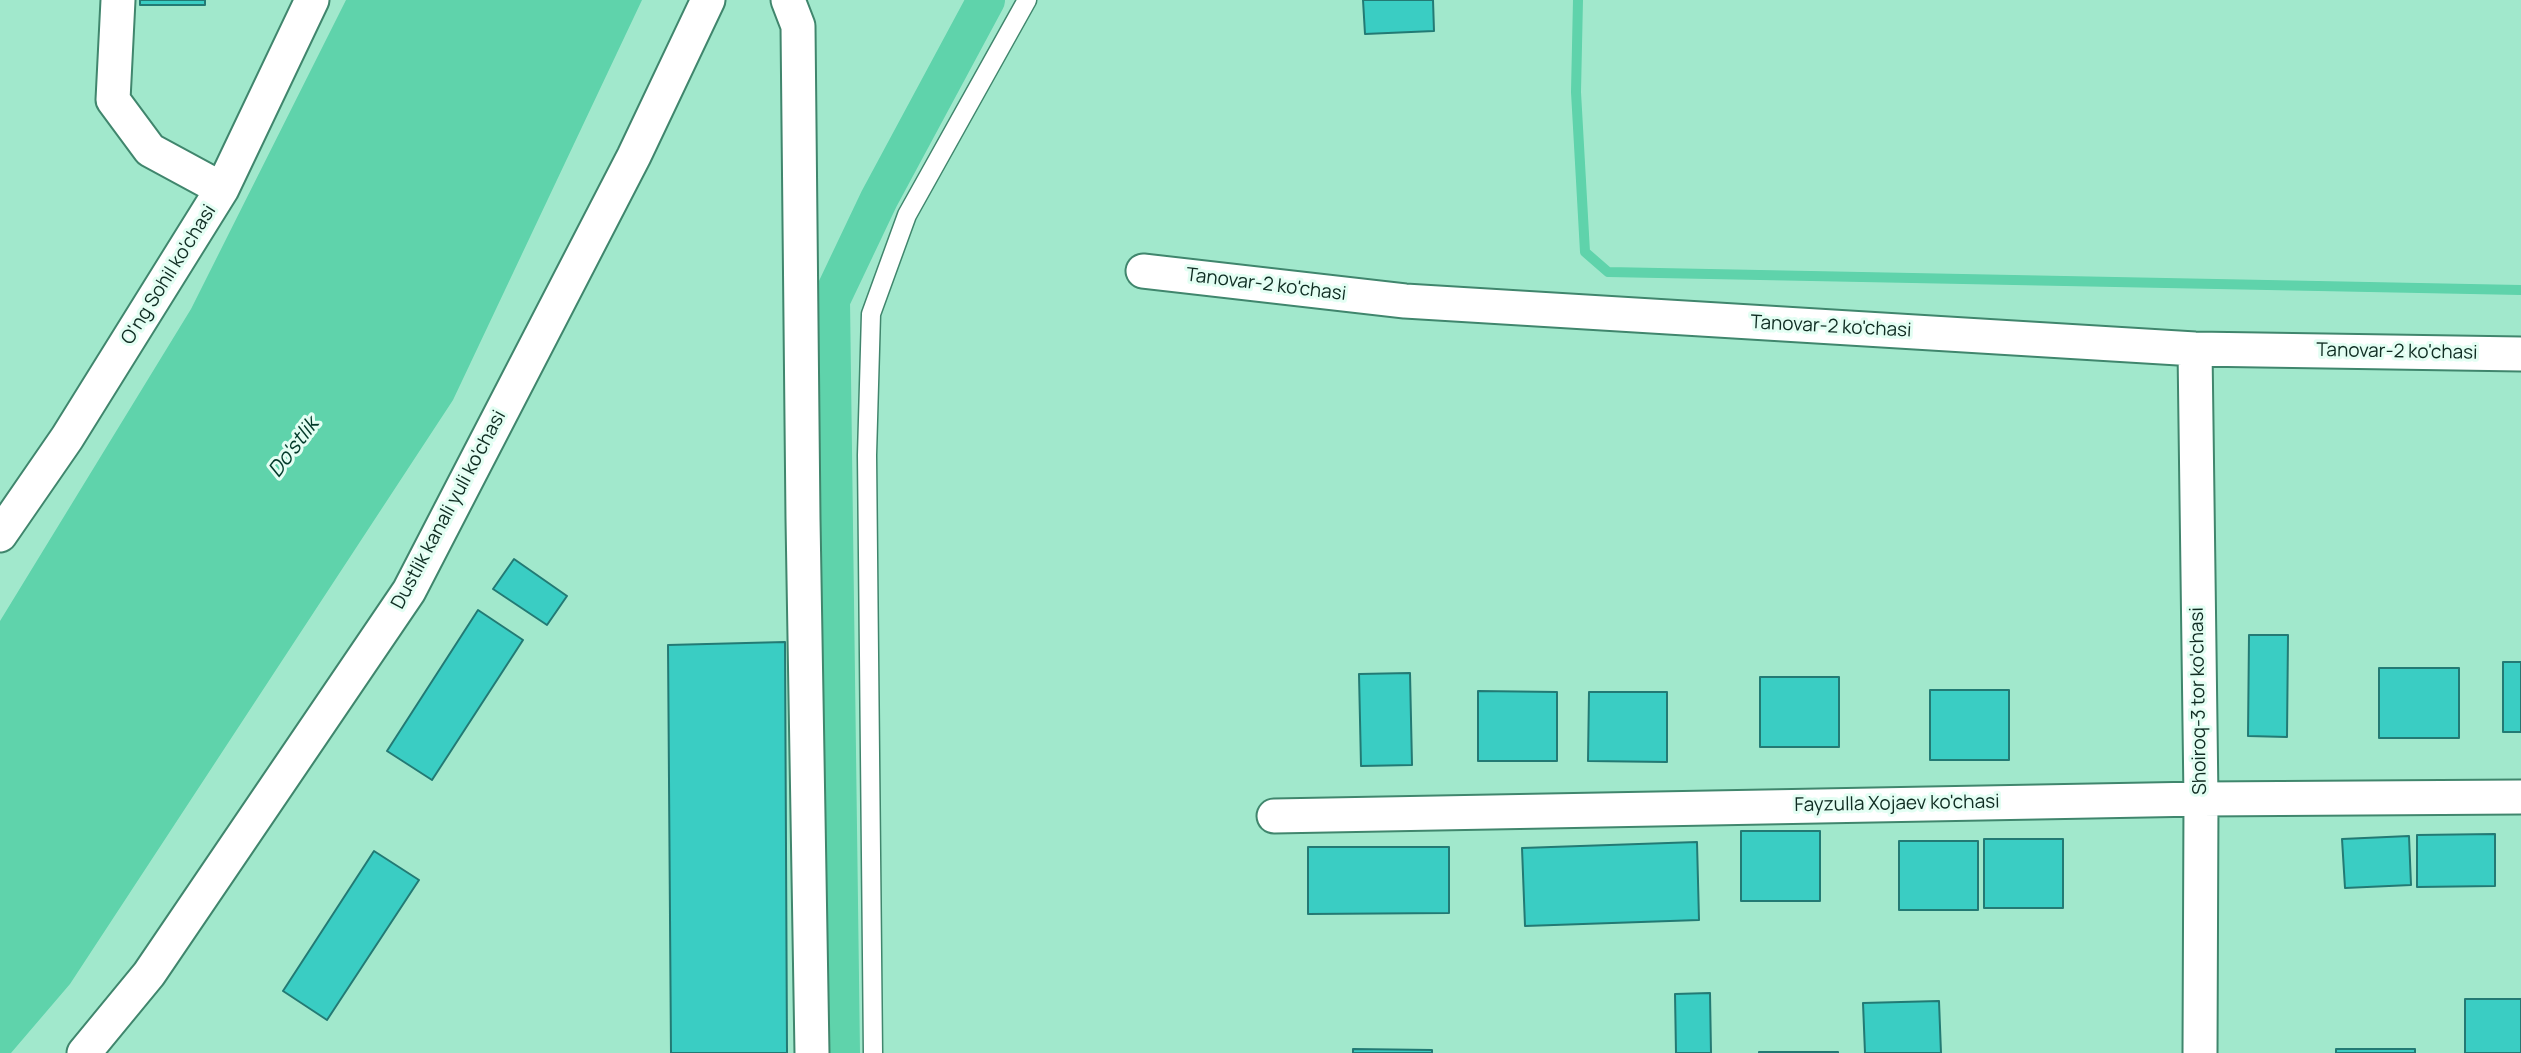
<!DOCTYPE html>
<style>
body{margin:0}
canvas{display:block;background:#a1e8cc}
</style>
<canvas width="2521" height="1053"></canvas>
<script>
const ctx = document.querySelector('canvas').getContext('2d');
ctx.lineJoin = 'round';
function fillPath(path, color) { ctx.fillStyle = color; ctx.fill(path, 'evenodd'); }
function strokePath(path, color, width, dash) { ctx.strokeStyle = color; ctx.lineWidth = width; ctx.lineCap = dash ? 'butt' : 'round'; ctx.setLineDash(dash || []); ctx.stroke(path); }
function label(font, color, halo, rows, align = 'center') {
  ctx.font = font + ' Manrope,sans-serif'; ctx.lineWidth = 6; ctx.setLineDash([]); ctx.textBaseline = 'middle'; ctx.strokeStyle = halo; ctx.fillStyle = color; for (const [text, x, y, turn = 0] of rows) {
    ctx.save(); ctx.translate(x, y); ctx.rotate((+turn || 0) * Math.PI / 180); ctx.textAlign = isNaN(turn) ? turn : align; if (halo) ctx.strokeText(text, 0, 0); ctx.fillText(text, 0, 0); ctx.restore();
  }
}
const water = new Path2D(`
 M346,0H642L453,400L70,984L11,1053H0V621L191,309Z`);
const stream = new Path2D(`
 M1578,0L1576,92L1585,252L1608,272L2521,290`);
const canal = new Path2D(`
 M841,1053L831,300L879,199L986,0`);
const building = new Path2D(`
 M140,0H205V5H140Z
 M1363,0H1433L1434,31L1365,34Z
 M514,559L567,596L547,625L493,589Z
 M478,610L523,640L432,780L387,751Z
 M2249,635H2288L2287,737L2248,736Z
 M785,642L787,1053H671L668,645Z
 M2503,662H2521V732H2503Z
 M2379,668H2459V738H2379Z
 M1410,673L1412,765L1361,766L1359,674Z
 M1760,677H1839V747H1760Z
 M1930,690H2009V760H1930Z
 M1478,691L1557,692V761H1478Z
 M1589,692H1667V762L1588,761Z
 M1741,831H1820V901H1741Z
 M2495,834V886L2417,887V835Z
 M2409,836L2411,885L2345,888L2342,839Z
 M1984,839H2063V908H1984Z
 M1899,841H1978V910H1899Z
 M1697,842L1699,920L1525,926L1522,848Z
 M1308,847H1449V913L1308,914Z
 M374,851L419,880L327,1020L283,991Z
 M1710,993L1711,1053H1676L1675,994Z
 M2465,999H2521V1053H2465Z
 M1939,1001L1941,1053H1865L1863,1003Z
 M1353,1049L1432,1050V1053H1353Z
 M2336,1049H2415V1053H2336Z
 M1759,1052H1838V1053H1759Z`);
const lane = new Path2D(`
 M873,1053L867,455L871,314L907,215L1027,0`);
const street = new Path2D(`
 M118,0L113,100L150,150L222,189
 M788,0L798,26L803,519L812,1053
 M1143,271L1405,301L2195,349L2521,354
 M2195,349L2201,799L2200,1053
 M0,535L67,438L222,189L312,0
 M1274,816L2201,799L2521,797
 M84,1053L149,974L409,591L634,156L708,0`);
const streetNames = [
 ["O'ng Sohil ko'chasi",169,275,-58],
 ["Tanovar-2 ko'chasi",1266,285,7],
 ["Tanovar-2 ko'chasi",1831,327,3],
 ["Tanovar-2 ko'chasi",2397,352,1],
 ["Dustlik kanali yuli ko'chasi",449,510,-62],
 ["Shoiroq-3 tor ko'chasi",2199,701,-91],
 ["Fayzulla Xojaev ko'chasi",1897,804,-1]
];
const waterNames = [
 ["Do'stlik",294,448,-53]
];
fillPath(water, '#5fd3ab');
strokePath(stream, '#5fd3ab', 10);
strokePath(canal, '#5fd3ab', 38);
fillPath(building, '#3acdc3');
strokePath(building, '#237a74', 2);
strokePath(lane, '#40866d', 21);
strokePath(street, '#40866d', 37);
strokePath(lane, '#fff', 18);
strokePath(street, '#fff', 33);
label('19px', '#0f2c22', '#e3fef3', streetNames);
label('italic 21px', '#023929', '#e3fef3', waterNames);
</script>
